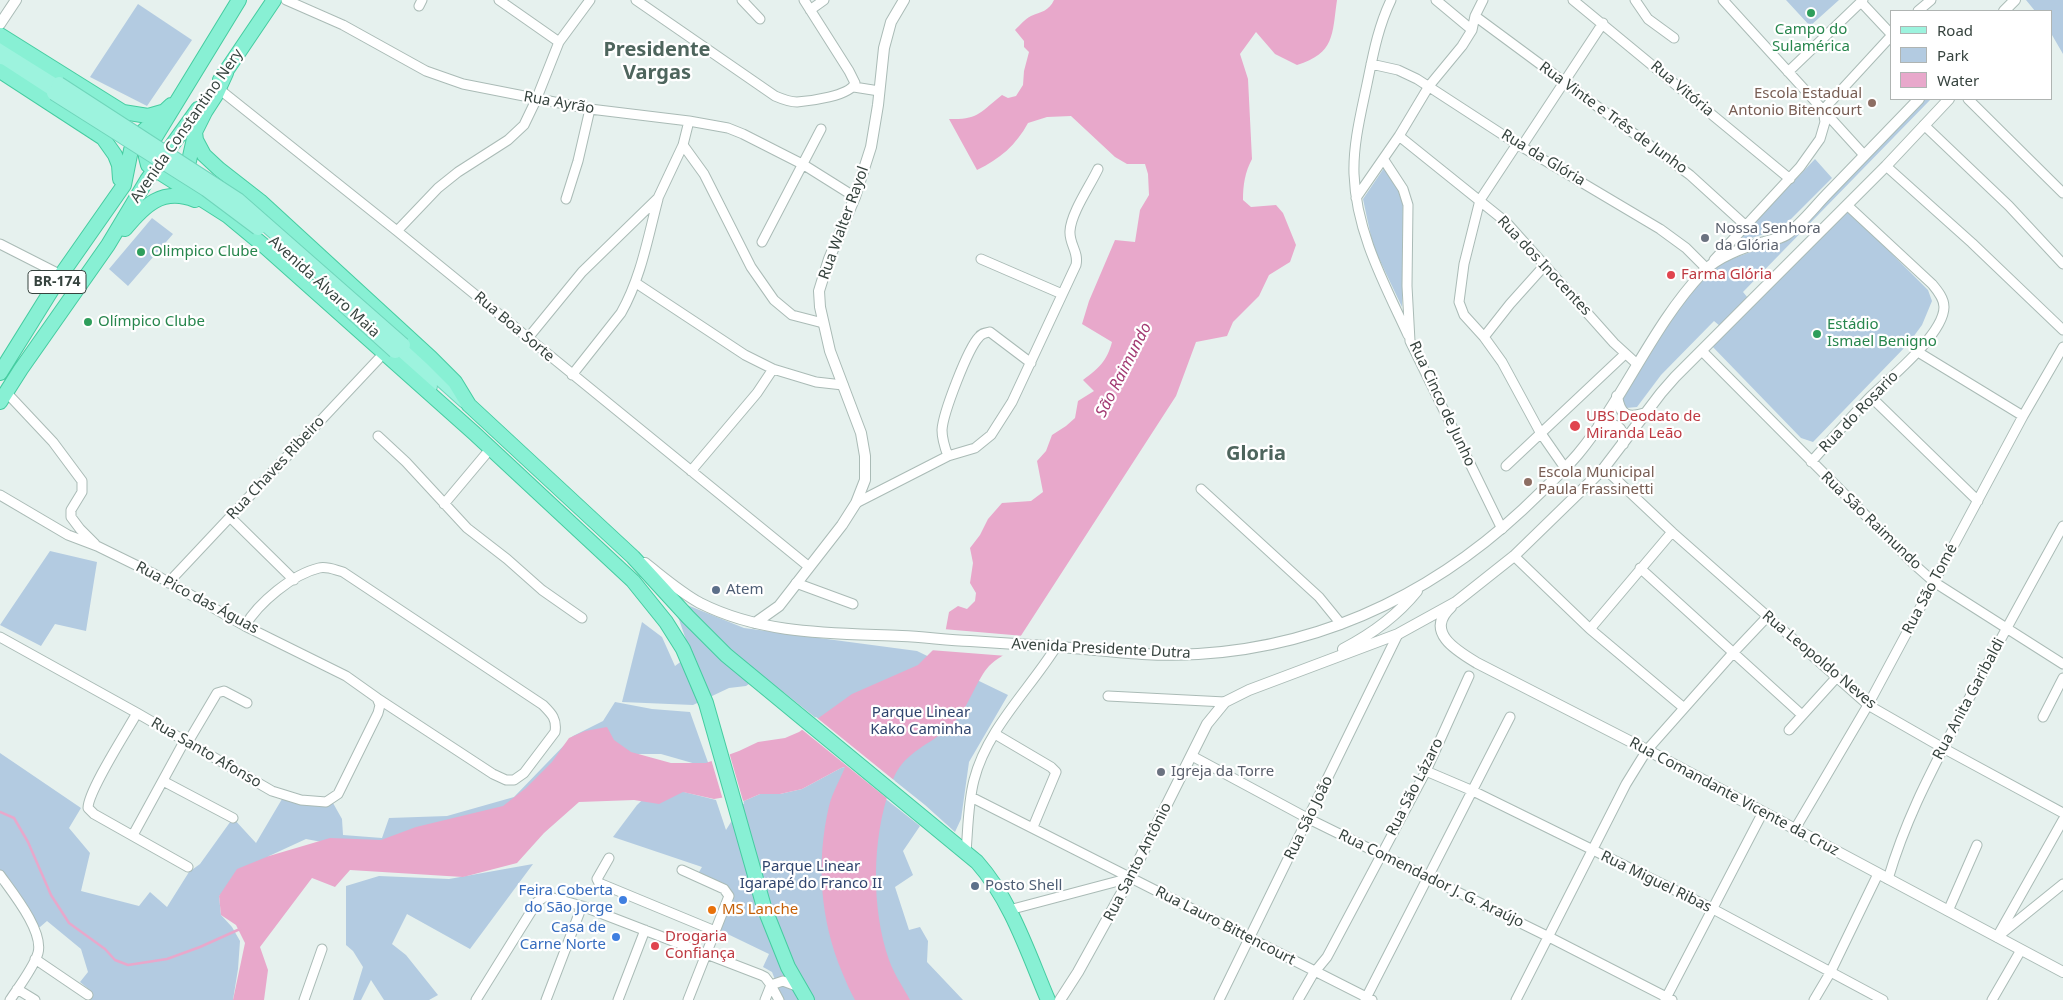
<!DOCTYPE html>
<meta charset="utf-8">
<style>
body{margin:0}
#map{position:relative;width:2063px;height:1000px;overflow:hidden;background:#e6f1ee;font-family:"Noto Sans",sans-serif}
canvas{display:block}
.legend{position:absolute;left:1890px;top:10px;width:162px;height:90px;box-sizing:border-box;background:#fff;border:1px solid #afb4b2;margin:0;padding:6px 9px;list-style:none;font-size:15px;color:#36433e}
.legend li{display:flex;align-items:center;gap:10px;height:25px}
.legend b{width:25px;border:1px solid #afb4b2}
</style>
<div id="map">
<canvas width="2063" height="1000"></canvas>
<ul class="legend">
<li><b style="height:6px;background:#9df3de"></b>Road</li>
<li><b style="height:14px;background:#b3cbe1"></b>Park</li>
<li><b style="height:14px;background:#e8a8cb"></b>Water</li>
</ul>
</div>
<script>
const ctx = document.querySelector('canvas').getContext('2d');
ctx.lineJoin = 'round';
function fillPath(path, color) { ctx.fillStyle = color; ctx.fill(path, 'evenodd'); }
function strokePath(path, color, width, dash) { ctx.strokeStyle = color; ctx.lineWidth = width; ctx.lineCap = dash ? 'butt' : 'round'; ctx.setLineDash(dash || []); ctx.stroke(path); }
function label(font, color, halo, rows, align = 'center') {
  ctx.font = font + ' "Noto Sans",sans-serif'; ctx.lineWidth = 4.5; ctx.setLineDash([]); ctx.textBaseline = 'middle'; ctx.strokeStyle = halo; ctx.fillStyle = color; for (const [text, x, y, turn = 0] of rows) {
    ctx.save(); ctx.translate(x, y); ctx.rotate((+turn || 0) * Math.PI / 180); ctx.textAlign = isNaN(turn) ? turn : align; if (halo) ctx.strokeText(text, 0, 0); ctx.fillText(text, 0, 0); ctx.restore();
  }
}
const green = new Path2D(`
 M1786,0H1839L1810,26Z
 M2026,0H2063V54L2052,35V11H2035Z
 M138,4L192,40L147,106L90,77Z
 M1922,99H1931L1743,292L1748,298L1720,326L1714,321L1661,375L1637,407L1626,408L1621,404L1620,395L1654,341L1710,267L1783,240Z
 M1815,159L1832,178L1789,221L1771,232L1735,243Z
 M1384,168L1403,196L1402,307L1373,246L1363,199Z
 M1846,208L1928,290L1932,301L1922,325L1908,344L1813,442L1801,438L1710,344Z
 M152,218L173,234L128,286L109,269Z
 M50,551L97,562L86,631L55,624L41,646L0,625Z
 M687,605L744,628L917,651L1008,695L969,762L961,819L955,832L925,805L762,675L746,686L729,688L693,705L622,702L642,622L662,637L675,666L691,654L676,611Z
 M615,702L652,709L690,712L710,768L661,754H598L534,821L375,852L306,839L269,856L219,896L221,915L232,927L240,941L238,969L233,1000H90L92,992L80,982L88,972L81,949L47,921L40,927L33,928L0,875V753L81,808L69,828L90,853L81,891L139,906L150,892L167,907L189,872L200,864L233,818L256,843L282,799L333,803L342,819L343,835L382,838L389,818L447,816L514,797L573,736L603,721Z
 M845,767L920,826L903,851L913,875L895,887L909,930L920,927L928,941L927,962L963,1000H783L772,972L763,967L769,954L713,927L727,892L696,877L702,867L613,837L637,805L655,788L672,789L716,800L726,830L744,801L760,794H780L802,789L841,768Z
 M533,864L470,949L407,914L392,944L406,955L438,995L429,1000H384L371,980L361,1000H353L363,967L353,951L346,945V886L379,876L449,879Z`);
const water = new Path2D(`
 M1054,0H1337C1332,35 1335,53 1297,65L1275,54L1256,32L1240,54L1248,79L1252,159C1245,172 1243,185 1243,200L1251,207L1276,205L1283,213L1296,245L1290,262L1269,275L1259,296L1233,322L1227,336L1196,342L1176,396L1013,648C1006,654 996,659 989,666C978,678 969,704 958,718C943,738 918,745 902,764C896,771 893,779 890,788C872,839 871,908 889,960C894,974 903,987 910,1000H855C850,991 846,982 842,972C820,919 816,862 829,806C832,793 840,780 845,767L841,768L802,789L780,794H760L744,801L726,797L714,799L683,792L659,804L634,800L579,802L544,833L517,863L463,877L350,870L335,887L312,878L260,947L268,970L264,1000H233L245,943L236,925L221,915L219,896L237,869L269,856L330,838L381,840L416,827L503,806L526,788L552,762L569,738L585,731L607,727L614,740L631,752L671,763H706L739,751L758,742L785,738L799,732L852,694L918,665L944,639L949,612L958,606L967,609L975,601L976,593L970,583L973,563L970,548L980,535L988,519L1002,503L1031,501L1043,492L1037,461L1046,451L1052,435L1066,426L1075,418L1078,401L1094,391L1083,380C1099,368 1107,361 1112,342L1082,324L1089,301L1115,240L1135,242L1140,210L1149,195L1148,174L1145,164H1127L1115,157L1071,116L1047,117L1028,123C1016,145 1000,159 977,170L949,119C979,120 980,112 1002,95L1008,98L1016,96L1023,85L1024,71L1029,52L1024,47V41L1015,30C1020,25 1025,19 1031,16C1041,12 1049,11 1054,0Z`);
const pier = new Path2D(`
 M943,629L1024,636L1015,649L1007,656L930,650L942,638Z
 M816,717L895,781L889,800L800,728Z
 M729,752L744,804L723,800L711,759Z`);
const stream = new Path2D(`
 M0,812L14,818L28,842L51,895L69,923L105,949L115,960L128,965L167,959L200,947L240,929`);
const minor = new Path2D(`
 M286,0L343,25L426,71L463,84L590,109L689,121L728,128L743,134L804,165L855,197
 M499,0L559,42
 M636,0L775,96C782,99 789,102 797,102C810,101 850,96 855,83L849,71L804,0
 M742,0L760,19
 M1391,0C1378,27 1373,55 1367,84C1361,113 1353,144 1354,174C1356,232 1384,283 1408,335
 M1436,0L1472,30
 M1573,0L1790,179
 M1635,0L1648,19L1674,38
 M1723,0L1864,155
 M1861,2L1892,35
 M419,6L422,0
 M810,10L824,0
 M1918,11L1931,0
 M1475,16L1690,175L1745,225
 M1371,64L1398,70L1417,79L1517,144L1660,229L1686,248L1706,268
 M1788,72L1863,0
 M854,87L879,91
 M219,89L397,231L808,566
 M1968,99L2063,193
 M1924,125L2009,206L2063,264
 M1399,136L1506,222L1614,343L1637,364
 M1517,144L1480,200L1464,264L1459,302L1464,315L1484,337L1502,362L1540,432L1565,468
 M683,145L704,174L751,267L774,300L792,315L823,323
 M1522,146L1603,23
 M1384,160L1403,189L1408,205L1407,286L1410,341L1502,529
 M1886,166L1972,243L2063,330
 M1356,198L1399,136L1429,86L1462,46L1472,30L1475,16L1483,0
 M566,199L578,161L590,109
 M397,231L438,188L458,172L508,140L524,125L536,100L559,42L590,0
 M762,242L821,129
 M0,244L61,275
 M981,259L1062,294
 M1714,260L1800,167L1820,139L1825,122L1823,110L1892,35
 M636,283L745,355L773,369L816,382L843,385
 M1484,337L1510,304L1545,265
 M528,338L582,272L658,198L683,145L689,121
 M1702,351L1916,566L1934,582L2063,664
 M1918,352L2023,416
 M572,375L621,313C641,278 648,237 658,199
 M6,392L53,442L82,481V492L71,510V517L80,529L95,544
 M1871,397L1978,501
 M378,436L406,462L467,528L507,559L542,590L582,618
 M948,456C945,448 942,440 942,430C943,413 968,348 979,337C982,333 985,333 990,332L1031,363
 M1811,462C1831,440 1850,418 1870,397C1889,379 1944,334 1944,307C1944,298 1937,290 1932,284L1847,205
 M1506,466L1625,354
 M1604,468L1672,532L1868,705L1943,748L2063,813
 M691,471L757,393L773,369
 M1201,489L1319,597L1341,624
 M0,495L68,535L97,546L154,574L245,626L346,676L377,698L380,705L378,713L338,794L326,802L301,800L272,791L137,713L0,637
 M856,503L948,456L975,448L991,435L1012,402L1076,265C1079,252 1069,244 1070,231C1071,213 1090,186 1098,169
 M444,504L491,448
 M230,517L294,580
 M1514,556L1590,629L1684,708
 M1640,568L1802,715
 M168,583L385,352
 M796,583L853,604
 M245,626C258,603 293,574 319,568C327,566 335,570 343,572L543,705C552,714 557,719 555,732L524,773L514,780H506L493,774L377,698
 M1590,629L1672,532
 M1108,696L1225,702
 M137,713C127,731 88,791 88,808L94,814L188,867
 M2043,717L2063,678
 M1789,730L1836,678
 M995,734L1051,767L1056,772L1033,827
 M188,742L217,693L224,691L247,703
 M1192,756L1309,819L1549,937L1672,1000
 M1426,771L1473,791L1713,909L1883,1000
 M163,781L233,818
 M971,797L1372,1000
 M1795,829L1868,705L2023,416L2063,347
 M133,835L185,740
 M966,852C968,829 968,803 974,780C987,729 1029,690 1056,647
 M609,858L597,879L599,883L715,931
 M682,870L724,889L729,896L688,1000
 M0,875C12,892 44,931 38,953C34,967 18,988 10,1000
 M1888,879C1906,818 1931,772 1960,716C1993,652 2028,589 2063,526
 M1009,910L1130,878
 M1948,911L1977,845
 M2001,934L2063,884
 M1997,937L2063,820
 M35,959L88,995
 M771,985L779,1000
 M17,989L35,1000
 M304,1000L322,949
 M476,1000L537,902L546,896L582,906L761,975L765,977L771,985L783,981L799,987
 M546,1000L582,906
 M618,1000L645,930
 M765,1000L771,985
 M1219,1000L1398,634
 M1298,1000L1313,974L1327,957L1426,771L1469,676
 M1365,1000L1510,717
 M1516,1000L1626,784L1647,750L1733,653L1768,616
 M1665,1000L1763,812
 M1814,1000L1830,973L1878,874
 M1992,1000L2021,950`);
const tertiary = new Path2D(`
 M2004,11L2015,0
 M0,24L16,0
 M1617,396C1620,416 1628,419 1646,413
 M1599,425C1617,423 1624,426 1623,444
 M645,563C663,577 680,592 700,603C763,635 833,633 902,636C924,637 947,640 970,641C1000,643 1031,645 1061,647C1107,651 1152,657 1198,654C1332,646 1447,586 1541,492C1554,479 1567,467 1578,454C1625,397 1652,326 1703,272C1717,257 1744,247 1764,242C1771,240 1779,239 1786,235C1802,224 1815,206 1829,192C1859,161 1889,130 1919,99
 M1451,607C1424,632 1457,651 1477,663L1647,750L2063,972
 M755,623L779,606L842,525L856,503L865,480V456L861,433L830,351L820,307L819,291L829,259L855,197L871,147L878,105L884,48L891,22L904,0
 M1343,649C1372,634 1396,617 1417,591
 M1060,1000L1078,972L1130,878L1207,724L1225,702L1249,690L1398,634L1456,602L1514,556L1589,483L1604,468L1661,393L1675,377L1886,166L1949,99`);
const primary = new Path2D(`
 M0,47L59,84
 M0,60L54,93
 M403,345L465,401
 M395,351L430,386`);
const trunk = new Path2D(`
 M239,0L151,144L146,157L148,165L228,216L263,245L474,433L633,581L666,622L683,649L706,703L764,907L788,967L807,1000
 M0,35L123,112L148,116L162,112
 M0,71L103,138L115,155L119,165L120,179
 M226,73L216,95L205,112L195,132L196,140L204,155L219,169L260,201L431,358L455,382L469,405L633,557L688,617L726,655L977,862C1011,900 1028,953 1048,1000
 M220,80L274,0
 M181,175L189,161L195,134
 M125,229C144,206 162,187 195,200
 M0,373L61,275L124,185L131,150L139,135L171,105
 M0,402L21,369L108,245L147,180L198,109`);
const primaryBridge = new Path2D(`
 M59,84L238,200L403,345
 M54,93L206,189L258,228
 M343,304L395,351`);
const markers = [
 [1811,13,5,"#2e9e5b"],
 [1872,103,5,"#8d6e63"],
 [1705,238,5,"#6b7280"],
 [141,252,5,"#2e9e5b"],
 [1671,275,5,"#e0444e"],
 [88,322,5,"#2e9e5b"],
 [1817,334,5,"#2e9e5b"],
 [1575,426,6,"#e0444e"],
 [1528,482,5,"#8d6e63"],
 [716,590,5,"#5c6f8a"],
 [1161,772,5,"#6b7280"],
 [975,886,5,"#5c6f8a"],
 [623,900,5,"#3f7fe0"],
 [712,910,5,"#e8710a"],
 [616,937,5,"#3f7fe0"],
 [655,946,5,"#e0444e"]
];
const shields = [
 [57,282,58]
];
const shieldNames = [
 ["BR-174",57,282]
];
const leisureNames = [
 ["Campo do",1811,30,"center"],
 ["Sulamérica",1811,47,"center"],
 ["Olimpico Clube",151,252],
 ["Olímpico Clube",98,322],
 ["Estádio",1827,325],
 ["Ismael Benigno",1827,342]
];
const streetNames = [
 ["Rua Vitória",1682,89,40],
 ["Rua Ayrão",559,103,10],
 ["Rua Vinte e Três de Junho",1613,118,36],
 ["Avenida Constantino Nery",187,126,-55],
 ["Rua da Glória",1543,158,31],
 ["Rua Walter Rayol",844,223,-70],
 ["Rua dos Inocentes",1544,266,47],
 ["Avenida Álvaro Maia",324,287,42],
 ["Rua Boa Sorte",514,327,40],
 ["Rua Cinco de Junho",1442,404,65],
 ["Rua do Rosario",1859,412,-46],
 ["Rua Chaves Ribeiro",276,468,-47],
 ["Rua São Raimundo",1871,521,44],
 ["Rua São Tomé",1930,589,-62],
 ["Rua Pico das Águas",197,598,28],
 ["Avenida Presidente Dutra",1101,649,3],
 ["Rua Leopoldo Neves",1819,660,40],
 ["Rua Anita Garibaldi",1969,699,-62],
 ["Rua Santo Afonso",206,753,30],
 ["Rua São Lázaro",1415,787,-63],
 ["Rua Comandante Vicente da Cruz",1734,797,28],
 ["Rua São João",1309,818,-64],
 ["Rua Santo Antônio",1138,862,-63],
 ["Rua Comendador J. G. Araújo",1431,879,26],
 ["Rua Miguel Ribas",1656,882,26],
 ["Rua Lauro Bittencourt",1225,926,27]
];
const educationNames = [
 ["Escola Estadual",1862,94],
 ["Antonio Bitencourt",1862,111],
 ["Escola Municipal",1538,473,"left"],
 ["Paula Frassinetti",1538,490,"left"]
];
const worshipNames = [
 ["Nossa Senhora",1715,229],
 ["da Glória",1715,246],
 ["Igreja da Torre",1171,772]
];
const healthNames = [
 ["Farma Glória",1681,275],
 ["UBS Deodato de",1586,417],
 ["Miranda Leão",1586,434],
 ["Drogaria",665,937],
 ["Confiança",665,954]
];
const serviceNames = [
 ["Atem",726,590],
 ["Posto Shell",985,886]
];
const parkNames = [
 ["Parque Linear",921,713],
 ["Kako Caminha",921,730],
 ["Parque Linear",811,867],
 ["Igarapé do Franco II",811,884]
];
const shopNames = [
 ["Feira Coberta",613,891],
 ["do São Jorge",613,908],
 ["Casa de",606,928],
 ["Carne Norte",606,945]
];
const foodNames = [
 ["MS Lanche",722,910]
];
const waterNames = [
 ["São Raimundo",1124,370,-63]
];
const districtNames = [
 ["Presidente",657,50],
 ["Vargas",657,73],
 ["Gloria",1256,454]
];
fillPath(green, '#b3cbe1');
fillPath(water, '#e8a8cb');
fillPath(pier, '#e6f1ee');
strokePath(stream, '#e8a8cb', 2.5);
strokePath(minor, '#aabbb6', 11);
strokePath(tertiary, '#aabbb6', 12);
strokePath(primary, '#6fd6bb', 16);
strokePath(trunk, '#45cca0', 16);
strokePath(minor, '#fff', 9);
strokePath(tertiary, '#fff', 10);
strokePath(primary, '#9df3de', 14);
strokePath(trunk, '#88f0d4', 14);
strokePath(primaryBridge, '#6fd6bb', 16, []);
strokePath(primaryBridge, '#9df3de', 14);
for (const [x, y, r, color] of markers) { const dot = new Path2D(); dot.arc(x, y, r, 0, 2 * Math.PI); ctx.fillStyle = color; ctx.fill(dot); strokePath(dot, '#fff', 2); }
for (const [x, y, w] of shields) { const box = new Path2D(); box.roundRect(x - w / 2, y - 11.5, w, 23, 4); ctx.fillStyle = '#fff'; ctx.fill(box); strokePath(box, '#36433e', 1); }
label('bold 14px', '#36433e', null, shieldNames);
label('15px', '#27864d', '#fff', leisureNames, 'left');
label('15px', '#36433e', '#fff', streetNames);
label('15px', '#785e54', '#fff', educationNames, 'right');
label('15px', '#5b616d', '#fff', worshipNames, 'left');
label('15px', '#be3a42', '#fff', healthNames, 'left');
label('15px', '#4e5e75', '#fff', serviceNames, 'left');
label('15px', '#30456e', '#fff', parkNames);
label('15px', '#366cbe', '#fff', shopNames, 'right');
label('15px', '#c56008', '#fff', foodNames, 'left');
label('italic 16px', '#a33b73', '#fff', waterNames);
label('bold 20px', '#4e655d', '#fff', districtNames);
</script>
